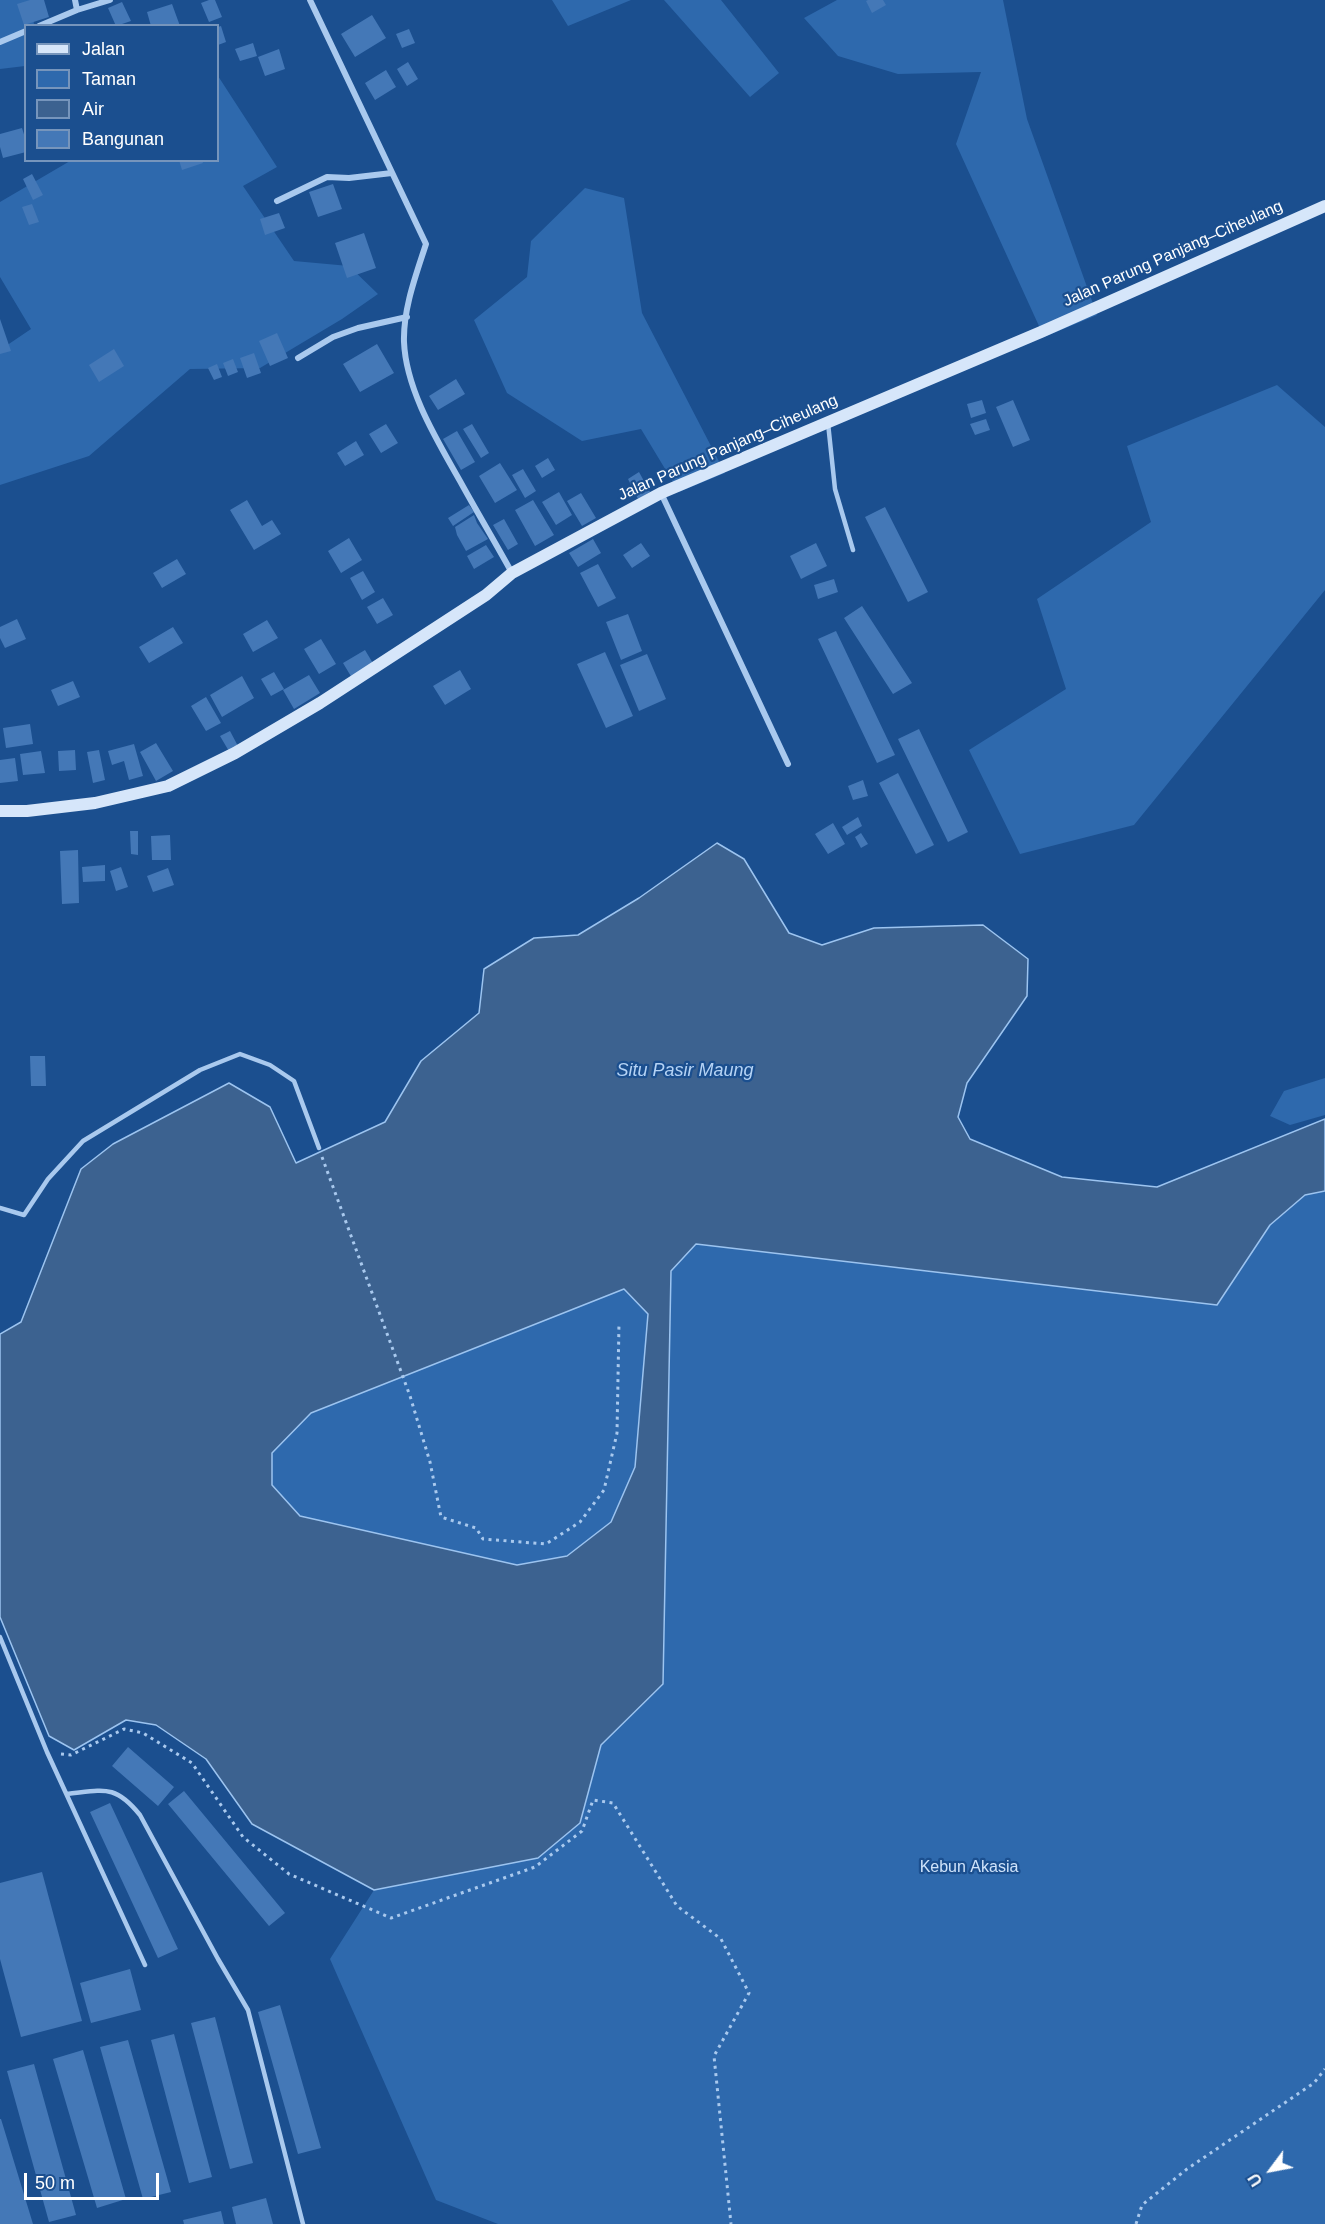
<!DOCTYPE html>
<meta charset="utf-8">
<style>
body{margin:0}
#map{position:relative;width:1325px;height:2224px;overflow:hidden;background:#1b4f8f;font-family:Helvetica,sans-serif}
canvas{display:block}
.legend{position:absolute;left:24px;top:24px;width:195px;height:138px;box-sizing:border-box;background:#1b4f8f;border:2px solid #7695bc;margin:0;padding:8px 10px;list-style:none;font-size:18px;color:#fff}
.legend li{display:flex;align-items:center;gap:12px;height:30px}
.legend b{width:30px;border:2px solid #7695bc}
.north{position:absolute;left:1241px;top:2140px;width:60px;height:60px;-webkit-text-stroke:4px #1b4f8f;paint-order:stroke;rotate:238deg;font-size:16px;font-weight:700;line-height:24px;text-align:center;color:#fff}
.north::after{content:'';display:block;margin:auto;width:21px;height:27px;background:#fff;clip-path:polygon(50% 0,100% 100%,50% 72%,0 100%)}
.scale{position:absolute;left:24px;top:2173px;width:135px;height:27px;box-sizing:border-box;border:3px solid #fff;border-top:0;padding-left:8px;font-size:18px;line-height:21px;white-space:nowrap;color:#fff;-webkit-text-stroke:4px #1b4f8f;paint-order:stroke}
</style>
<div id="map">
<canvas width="1325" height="2224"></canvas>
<ul class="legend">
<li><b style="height:8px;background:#d6e6fa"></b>Jalan</li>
<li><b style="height:16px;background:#2e69ad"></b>Taman</li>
<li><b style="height:16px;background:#3c6290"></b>Air</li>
<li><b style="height:16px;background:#4478b7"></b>Bangunan</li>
</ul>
<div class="north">U</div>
<div class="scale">50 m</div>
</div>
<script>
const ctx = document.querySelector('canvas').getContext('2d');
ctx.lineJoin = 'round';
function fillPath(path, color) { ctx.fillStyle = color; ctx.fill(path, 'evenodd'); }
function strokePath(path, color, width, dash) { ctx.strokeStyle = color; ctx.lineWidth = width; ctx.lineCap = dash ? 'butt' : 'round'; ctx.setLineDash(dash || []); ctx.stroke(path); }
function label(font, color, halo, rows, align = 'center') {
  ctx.font = font + ' Helvetica,sans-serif'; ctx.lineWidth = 4.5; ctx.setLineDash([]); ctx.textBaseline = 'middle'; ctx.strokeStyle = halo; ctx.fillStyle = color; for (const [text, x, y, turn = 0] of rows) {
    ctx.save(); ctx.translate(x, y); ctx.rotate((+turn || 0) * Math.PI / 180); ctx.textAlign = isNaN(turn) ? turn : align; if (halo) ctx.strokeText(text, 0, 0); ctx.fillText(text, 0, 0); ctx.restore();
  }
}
const green = new Path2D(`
 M0,0H32L34,25L26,26L25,66L0,69Z
 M552,0H631L568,26Z
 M664,0H721L779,73L750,97Z
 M837,0H1003L1027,119L1097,315L1044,337L956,144L981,72L898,74L838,56L804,18Z
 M218,76L277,167L243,186L294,261L349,266L378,294L342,319L260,368L190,369L89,456L0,485V350L31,329L0,277V202L70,161L218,160Z
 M585,188L624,198L642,313L725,473L679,492L641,429L582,441L507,393L474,320L527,277L531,241Z
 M1277,385L1325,427V590L1134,825L1020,854L969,750L1066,689L1037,599L1151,522L1127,446Z
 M1325,1078V1115L1290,1125L1270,1116L1284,1091Z
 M1325,1191V2224H498L436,2200L330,1959L374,1890L537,1858L580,1823L601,1745L663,1685L671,1271L697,1244L1217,1305L1270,1225L1305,1195Z
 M624,1289L648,1314L635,1467L611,1522L567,1556L517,1565L300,1516L272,1485L271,1453L311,1413Z`);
const water = new Path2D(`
 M717,843L744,859L789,933L822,945L874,928L983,925L1028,959L1027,996L967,1083L958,1117L970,1139L1062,1177L1157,1187L1325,1119V1191L1305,1195L1270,1225L1217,1305L696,1244L671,1271L663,1684L601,1745L580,1823L538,1858L374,1890L252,1824L206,1759L156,1725L126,1720L74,1750L49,1736L0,1617V1334L21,1322L81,1169L113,1144L229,1083L270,1107L296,1163L385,1122L421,1061L479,1013L484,969L534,938L578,935L639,898ZM624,1289L648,1314L635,1467L611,1522L567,1556L517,1565L300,1516L272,1485V1453L311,1413Z`);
const building = new Path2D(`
 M30,0H44L49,17L24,25L17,4Z
 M209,0H215L222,17L209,22L201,3Z
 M868,0H883L886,5L872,13L866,1Z
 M122,2L131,21L116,26L108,8Z
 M172,4L180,26H151L147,12Z
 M372,15L386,38L355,57L341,34Z
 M221,26L226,42L218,45V27Z
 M409,29L415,43L402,48L396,34Z
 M253,43L257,56L240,61L235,49Z
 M279,49L285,69L265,76L258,57Z
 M408,62L418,79L407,86L397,69Z
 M386,70L396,87L375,100L365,83Z
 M22,128L26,141V152L3,158L0,147V134Z
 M179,160H202L203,163L182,170Z
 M32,174L43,195L33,200L23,179Z
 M333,184L342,209L318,217L309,192Z
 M32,204L39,222L29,225L22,207Z
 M279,213L285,228L265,235L260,219Z
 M364,233L376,268L347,278L335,243Z
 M0,319L11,351L0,354Z
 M277,333L288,358L270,366L259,341Z
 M377,344L394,373L360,392L343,364Z
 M114,349L124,366L99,382L89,365Z
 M254,353L261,373L247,378L240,358Z
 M233,359L238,372L228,376L223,363Z
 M217,364L222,377L214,380L208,368Z
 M456,379L465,394L438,410L429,396Z
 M982,400L986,413L971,418L967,404Z
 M1013,400L1030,440L1013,447L996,407Z
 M986,419L990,430L975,435L970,424Z
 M386,424L398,443L381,453L369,434Z
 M472,424L489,453L481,458L463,429Z
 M457,431L475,462L461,470L443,439Z
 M356,441L364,455L345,466L337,453Z
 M548,458L555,470L542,478L535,466Z
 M500,463L517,490L495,503L479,476Z
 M523,469L536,491L525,498L512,475Z
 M639,472L650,492L638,499L628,479Z
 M559,492L572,515L556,525L542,502Z
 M581,493L596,518L582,526L567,501Z
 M247,500L262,526L272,520L281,534L254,550L230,510Z
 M533,500L554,535L535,546L515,510Z
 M469,505L474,512L453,526L448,518Z
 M885,507L928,592L908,602L865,517Z
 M474,515L477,523L488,539L466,551L457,535L455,527Z
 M504,519L518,544L508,550L493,525Z
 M349,538L362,560L341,573L328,551Z
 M593,539L601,553L578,567L569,553Z
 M641,543L650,556L632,568L623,555Z
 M816,543L827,566L801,579L790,556Z
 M486,545L494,557L474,569L467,556Z
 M177,559L186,574L162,588L153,573Z
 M598,564L616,598L598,607L580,573Z
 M363,571L375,592L362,600L350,578Z
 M834,579L838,592L818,599L814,585Z
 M383,598L393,615L377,624L367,607Z
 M862,606L912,683L893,694L844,618Z
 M628,614L642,651L621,660L606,622Z
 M17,619L26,639L5,648L0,638V627Z
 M267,620L278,638L253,652L243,634Z
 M173,627L183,643L149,663L139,647Z
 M836,631L895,755L877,763L818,639Z
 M321,639L336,664L319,674L304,649Z
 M365,650L374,665L352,678L343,663Z
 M605,652L633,716L606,728L577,664Z
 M647,654L666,699L639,711L620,665Z
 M460,670L471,689L445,705L433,686Z
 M274,672L284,689L271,696L261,679Z
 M309,675L320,693L294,709L283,690Z
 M242,676L254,698L222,717L210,695Z
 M73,681L80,697L58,706L51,690Z
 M206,697L221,723L206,731L191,706Z
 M30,724L33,744L6,748L3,728Z
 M919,729L968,832L948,842L898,739Z
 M230,731L239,748L230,753L220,736Z
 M156,743L173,771L156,781L140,752Z
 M134,744L143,776L129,780L124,761L112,765L108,751Z
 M75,750L76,770L59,771L58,751Z
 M99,750L105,780L93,783L87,752Z
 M41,751L45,773L23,775L20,754Z
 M15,758L18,781L0,783V760Z
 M898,773L934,845L916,854L879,783Z
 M863,780L868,796L853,800L848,786Z
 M858,817L862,826L847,835L842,827Z
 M833,823L845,844L828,854L815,834Z
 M130,831H138V855L131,854Z
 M861,833L868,844L861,848L855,837Z
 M170,835L171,860H152L151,836Z
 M78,850L79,903L62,904L60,851Z
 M105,865V881L83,882L82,867Z
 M121,867L128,887L116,891L110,871Z
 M168,868L174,885L153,892L147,876Z
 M30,1056H45L46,1086H31Z
 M128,1747L174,1787L158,1806L112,1766Z
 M184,1791L285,1913L269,1926L168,1804Z
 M110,1803L178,1949L158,1958L90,1812Z
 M42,1872L82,2021L21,2037L0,1959V1883Z
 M130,1969L141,2010L91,2023L80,1983Z
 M280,2005L321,2148L298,2154L258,2012Z
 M215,2017L253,2163L230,2169L191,2023Z
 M174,2034L212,2177L189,2183L151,2040Z
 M128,2040L171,2192L143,2199L100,2047Z
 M83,2050L126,2199L97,2208L53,2059Z
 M34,2064L76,2215L49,2222L7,2071Z
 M0,2119H1L33,2224H0Z
 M266,2198L273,2224H236L232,2207Z
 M221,2211L224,2224H184L183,2220Z`);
const path = new Path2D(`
 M322,1157L410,1396L430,1462L441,1517L476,1528L483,1539L546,1544L580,1522L604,1490L617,1433L619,1323
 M61,1754L71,1755L124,1729L143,1733L192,1763L243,1837L289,1874L391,1918L535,1867L582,1831L593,1800L613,1803L677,1906L721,1939L749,1993L714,2056L731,2224
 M1136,2224L1142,2205L1187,2169L1314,2083L1325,2069`);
const lane = new Path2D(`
 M828,423L835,489L853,550
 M0,1208L24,1215L48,1179L83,1141L200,1070L240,1054L270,1065L294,1081L319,1148
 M0,1637L47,1752L145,1965
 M67,1794C104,1790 115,1784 140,1815L218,1959L248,2010L303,2224`);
const street = new Path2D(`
 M75,0L77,10
 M310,0L426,244C416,275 403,309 404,342C406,390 437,440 460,481C477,512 495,542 512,573
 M39,26L77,10L110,0
 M0,42L26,31
 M277,201L327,177L349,178L392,173
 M298,358L333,337L358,328L407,317
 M661,493L788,764`);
const secondary = new Path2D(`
 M0,811H27L95,803L168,786L235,753L320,703L486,595L512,573L661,493L1041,332L1325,206`);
const streetNames = [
 ["Jalan Parung Panjang–Ciheulang",1173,254,-24],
 ["Jalan Parung Panjang–Ciheulang",728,448,-24]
];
const parkNames = [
 ["Kebun Akasia",969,1868]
];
const waterNames = [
 ["Situ Pasir Maung",685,1071]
];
fillPath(green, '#2e69ad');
fillPath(water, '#3c6290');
strokePath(water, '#9cc4f0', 1.5);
fillPath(building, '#4478b7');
strokePath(path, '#a9c9ee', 3, [3, 4.5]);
strokePath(lane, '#a9c9ee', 4.5);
strokePath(street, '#a9c9ee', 6);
strokePath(secondary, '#d6e6fa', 12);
label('16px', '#fff', '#1b4f8f', streetNames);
label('16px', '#cfe3fa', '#1b4f8f', parkNames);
label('italic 18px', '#b5d3f5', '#1b4f8f', waterNames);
</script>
